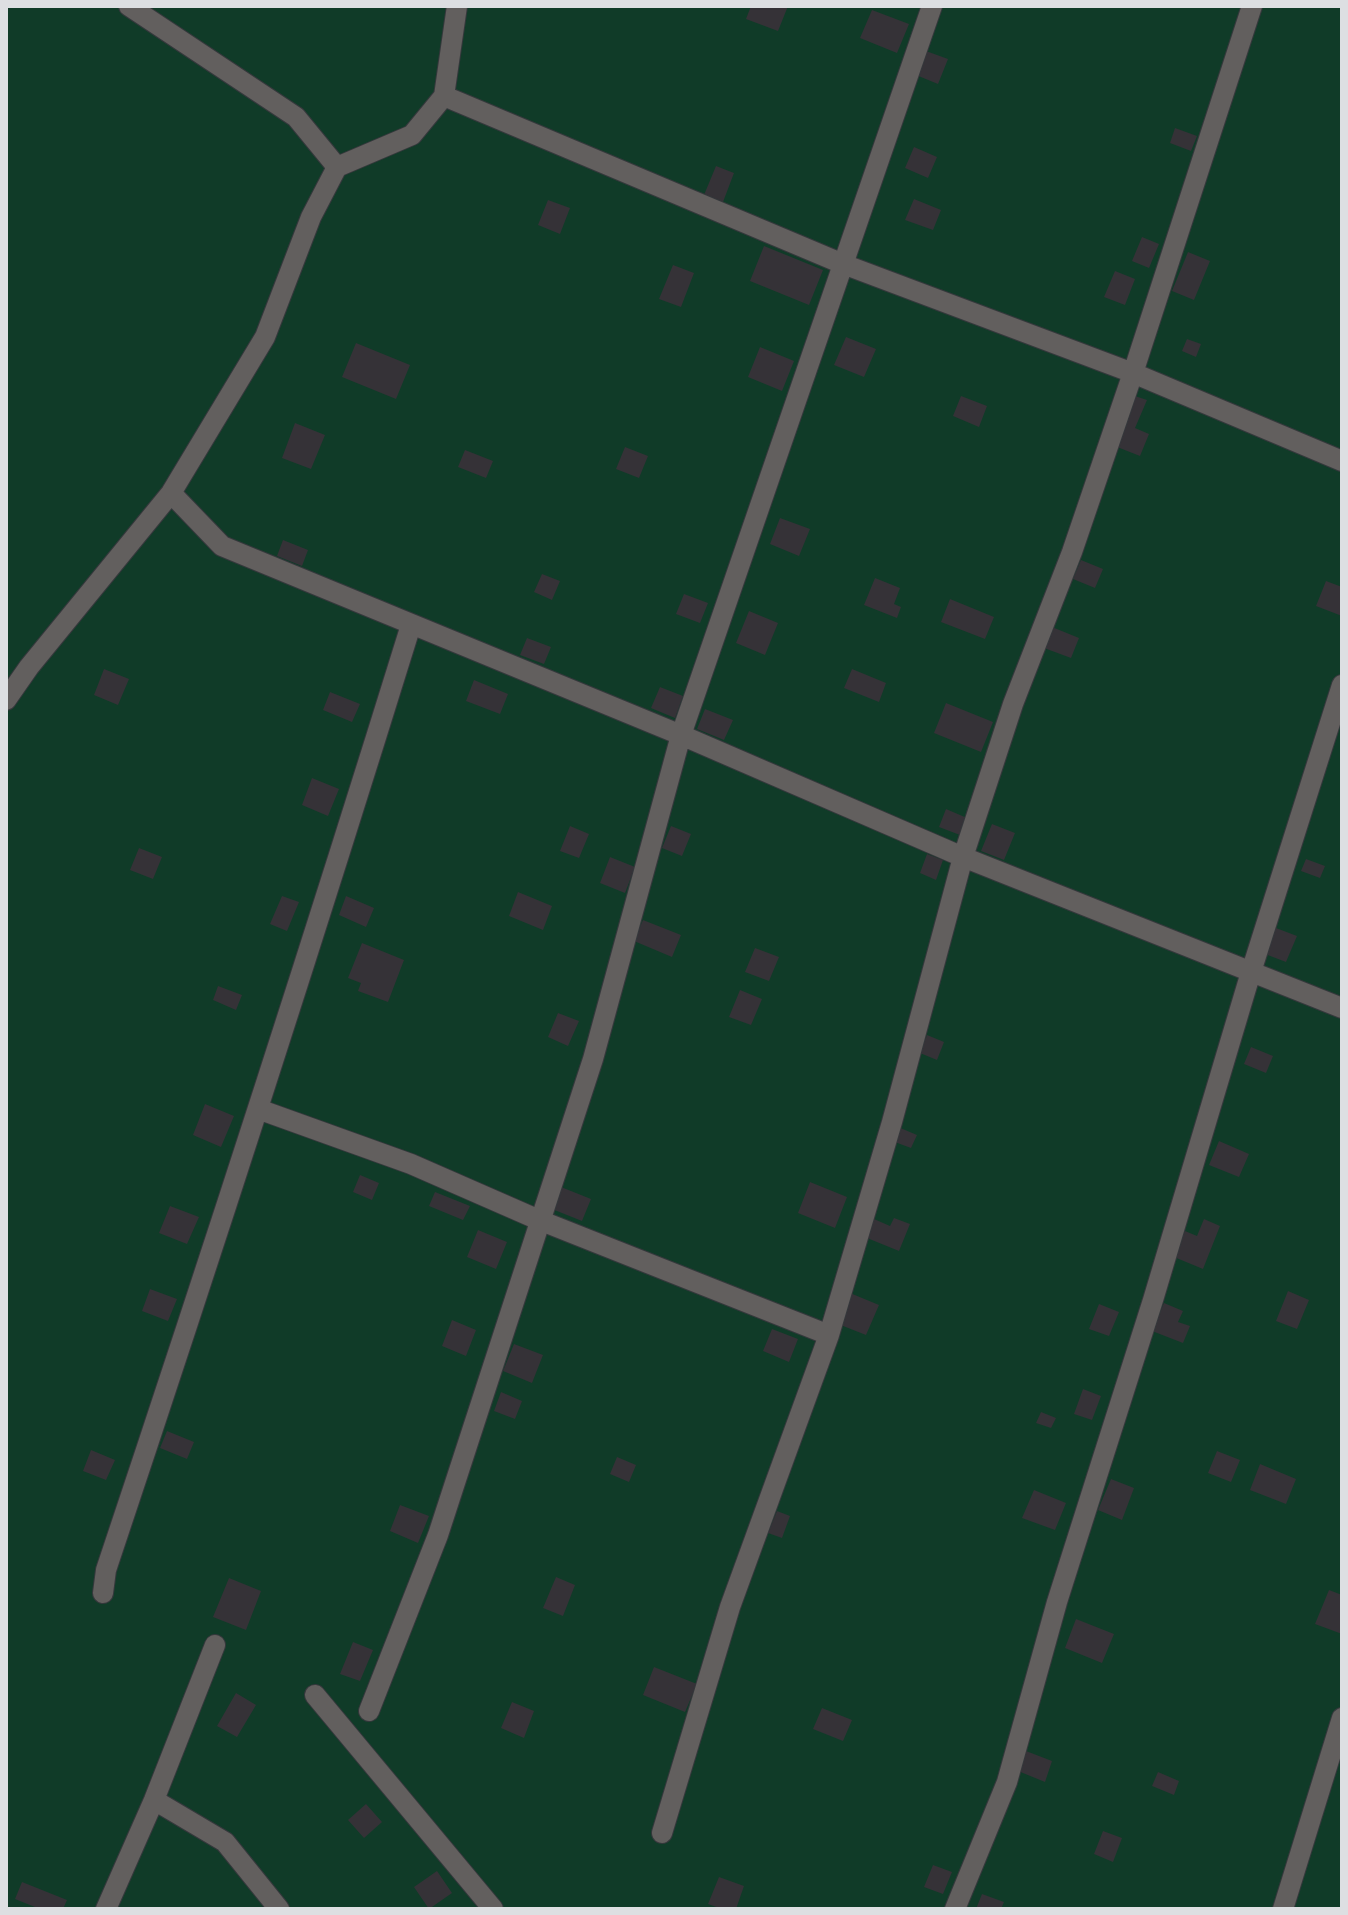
<!DOCTYPE html>
<style>
body{margin:0}
#map{position:relative;width:1348px;height:1915px;overflow:hidden;background:#1a1d21;font-family:"Sofia Sans Condensed",sans-serif}
canvas{display:block}
.frame{position:absolute;inset:0;border:8px solid #dddfe2;pointer-events:none}
</style>
<div id="map">
<canvas width="1348" height="1915"></canvas>
<div class="frame"></div>
</div>
<script>
const ctx = document.querySelector('canvas').getContext('2d');
ctx.lineJoin = 'round';
function fillPath(path, color) { ctx.fillStyle = color; ctx.fill(path, 'evenodd'); }
function strokePath(path, color, width, dash) { ctx.strokeStyle = color; ctx.lineWidth = width; ctx.lineCap = dash ? 'butt' : 'round'; ctx.setLineDash(dash || []); ctx.stroke(path); }
const green = new Path2D(`
 M6,6H1342V1909H6Z`);
const building = new Path2D(`
 M751,6H788L778,31L746,19Z
 M872,10L909,24L897,53L860,38Z
 M926,51L948,59L938,84L916,75Z
 M1175,128L1197,136L1191,151L1170,143Z
 M914,147L937,157L928,178L905,168Z
 M716,166L734,173L723,202L704,195Z
 M914,199L941,210L933,230L905,220Z
 M548,200L570,208L560,234L538,225Z
 M1142,237L1159,244L1149,268L1132,261Z
 M764,246L823,270L809,305L750,281Z
 M1188,252L1210,261L1194,300L1172,291Z
 M673,265L694,273L681,307L659,299Z
 M1115,271L1135,279L1125,305L1104,297Z
 M846,337L876,349L864,377L834,365Z
 M1187,339L1201,344L1196,357L1182,351Z
 M356,343L410,365L396,399L342,377Z
 M760,347L794,361L782,391L748,377Z
 M1132,395L1147,400L1135,428L1149,434L1140,456L1112,445Z
 M961,396L987,406L979,427L953,416Z
 M295,423L325,435L311,469L282,458Z
 M625,447L648,456L639,478L616,469Z
 M465,450L493,461L486,478L458,467Z
 M780,518L810,529L799,556L770,544Z
 M283,540L308,550L302,566L277,556Z
 M1081,560L1103,569L1095,588L1073,579Z
 M542,574L560,581L552,600L534,592Z
 M875,578L900,588L894,604L901,607L897,618L864,605Z
 M1326,581L1342,587V616L1316,606Z
 M684,594L708,603L700,623L676,614Z
 M950,599L994,617L985,639L941,622Z
 M749,611L778,623L765,655L736,643Z
 M1052,627L1079,638L1071,658L1044,648Z
 M527,638L551,647L544,664L520,655Z
 M104,669L129,679L118,705L94,695Z
 M852,669L886,683L879,702L844,688Z
 M474,680L508,694L500,714L466,701Z
 M660,687L683,696L675,718L651,708Z
 M330,692L360,704L352,722L323,710Z
 M946,703L993,722L981,752L934,733Z
 M705,709L733,720L724,740L697,729Z
 M312,778L339,789L328,816L302,805Z
 M946,809L967,818L960,835L939,827Z
 M992,824L1015,833L1004,860L981,851Z
 M570,826L589,834L579,858L560,851Z
 M671,826L691,834L682,856L662,848Z
 M139,848L162,857L153,879L130,870Z
 M927,854L943,860L936,880L920,873Z
 M610,857L635,867L625,893L600,883Z
 M1306,859L1325,866L1320,878L1301,871Z
 M518,892L552,906L543,930L509,916Z
 M282,896L299,902L287,931L270,924Z
 M346,896L374,908L366,927L339,915Z
 M643,920L681,935L672,957L634,941Z
 M1276,928L1297,936L1286,962L1265,954Z
 M362,943L404,960L388,1002L358,991L361,983L348,978Z
 M755,948L779,957L769,981L745,972Z
 M218,986L242,995L236,1010L213,1000Z
 M740,990L762,999L751,1025L729,1017Z
 M558,1013L579,1021L568,1046L548,1037Z
 M927,1035L944,1042L937,1060L920,1053Z
 M1251,1047L1273,1056L1266,1073L1244,1064Z
 M205,1104L234,1116L221,1147L193,1135Z
 M898,1127L917,1135L911,1148L892,1141Z
 M1219,1141L1249,1154L1239,1177L1209,1165Z
 M360,1175L379,1183L372,1200L353,1192Z
 M810,1182L847,1197L835,1228L798,1213Z
 M561,1187L591,1199L582,1221L552,1209Z
 M435,1192L470,1206L463,1220L429,1206Z
 M170,1206L199,1217L187,1244L159,1233Z
 M894,1218L910,1224L899,1251L867,1238L874,1219L890,1226Z
 M1204,1219L1220,1226L1203,1269L1174,1257L1185,1231L1197,1236Z
 M478,1230L507,1242L496,1269L467,1257Z
 M150,1289L177,1299L168,1321L142,1311Z
 M1288,1291L1309,1300L1297,1329L1276,1321Z
 M850,1293L879,1305L866,1335L838,1324Z
 M1164,1303L1183,1311L1178,1322L1190,1326L1183,1343L1152,1331Z
 M1099,1304L1119,1312L1109,1336L1089,1329Z
 M452,1320L476,1330L466,1356L442,1346Z
 M772,1329L798,1339L789,1362L763,1351Z
 M514,1344L543,1355L532,1383L503,1371Z
 M1083,1389L1101,1396L1092,1420L1074,1414Z
 M501,1392L522,1401L515,1419L494,1411Z
 M1041,1412L1056,1418L1051,1428L1036,1423Z
 M167,1431L194,1442L187,1459L160,1448Z
 M91,1450L115,1460L106,1480L83,1471Z
 M1217,1451L1240,1460L1231,1482L1208,1473Z
 M617,1457L636,1465L629,1482L610,1474Z
 M1260,1464L1296,1479L1286,1504L1250,1490Z
 M1111,1479L1134,1488L1122,1520L1098,1510Z
 M1034,1490L1066,1503L1055,1530L1022,1518Z
 M400,1505L429,1516L418,1543L390,1531Z
 M777,1511L790,1516L782,1538L768,1533Z
 M556,1577L575,1585L563,1616L543,1608Z
 M229,1578L261,1591L246,1630L213,1617Z
 M1329,1590L1342,1595V1634L1315,1624Z
 M1076,1619L1114,1634L1102,1663L1065,1648Z
 M353,1642L373,1650L360,1681L340,1674Z
 M654,1667L697,1684L685,1712L643,1695Z
 M236,1693L256,1705L237,1737L217,1726Z
 M512,1702L534,1711L524,1738L501,1728Z
 M822,1708L852,1720L843,1741L813,1729Z
 M1026,1751L1052,1761L1045,1782L1018,1771Z
 M1158,1772L1179,1781L1174,1795L1152,1786Z
 M366,1804L382,1822L364,1838L348,1820Z
 M1103,1831L1122,1838L1113,1862L1094,1854Z
 M933,1865L952,1872L943,1894L924,1887Z
 M437,1871L452,1893L429,1909L414,1887Z
 M719,1877L744,1886L736,1909H722L708,1904Z
 M22,1882L67,1900L63,1909H40L15,1899Z
 M982,1894L1004,1902L1001,1909H976Z`);
const minor = new Path2D(`
 M129,6L296,117L337,167
 M444,96L843,264L1133,373L1342,461
 M171,493L222,546L681,735L963,857L1342,1008
 M6,700L29,667L171,493L265,337L311,217L337,167L412,135L444,96L457,6
 M258,1109L411,1164L539,1220L829,1335
 M103,1593L106,1570C211,1256 313,941 411,625
 M315,1695L493,1909
 M369,1711L438,1535L593,1059L681,735L932,6
 M154,1800L225,1842L279,1909
 M662,1833L730,1607L829,1335L892,1122L963,857L1013,704L1072,552L1133,373L1252,6
 M106,1909L154,1800L215,1645
 M955,1909L1007,1782L1057,1602L1153,1300L1251,972L1342,685
 M1283,1909L1342,1718`);
fillPath(green, '#103b28');
fillPath(building, '#353237');
strokePath(minor, '#35383c', 22);
strokePath(minor, '#625f5e', 20);
</script>
